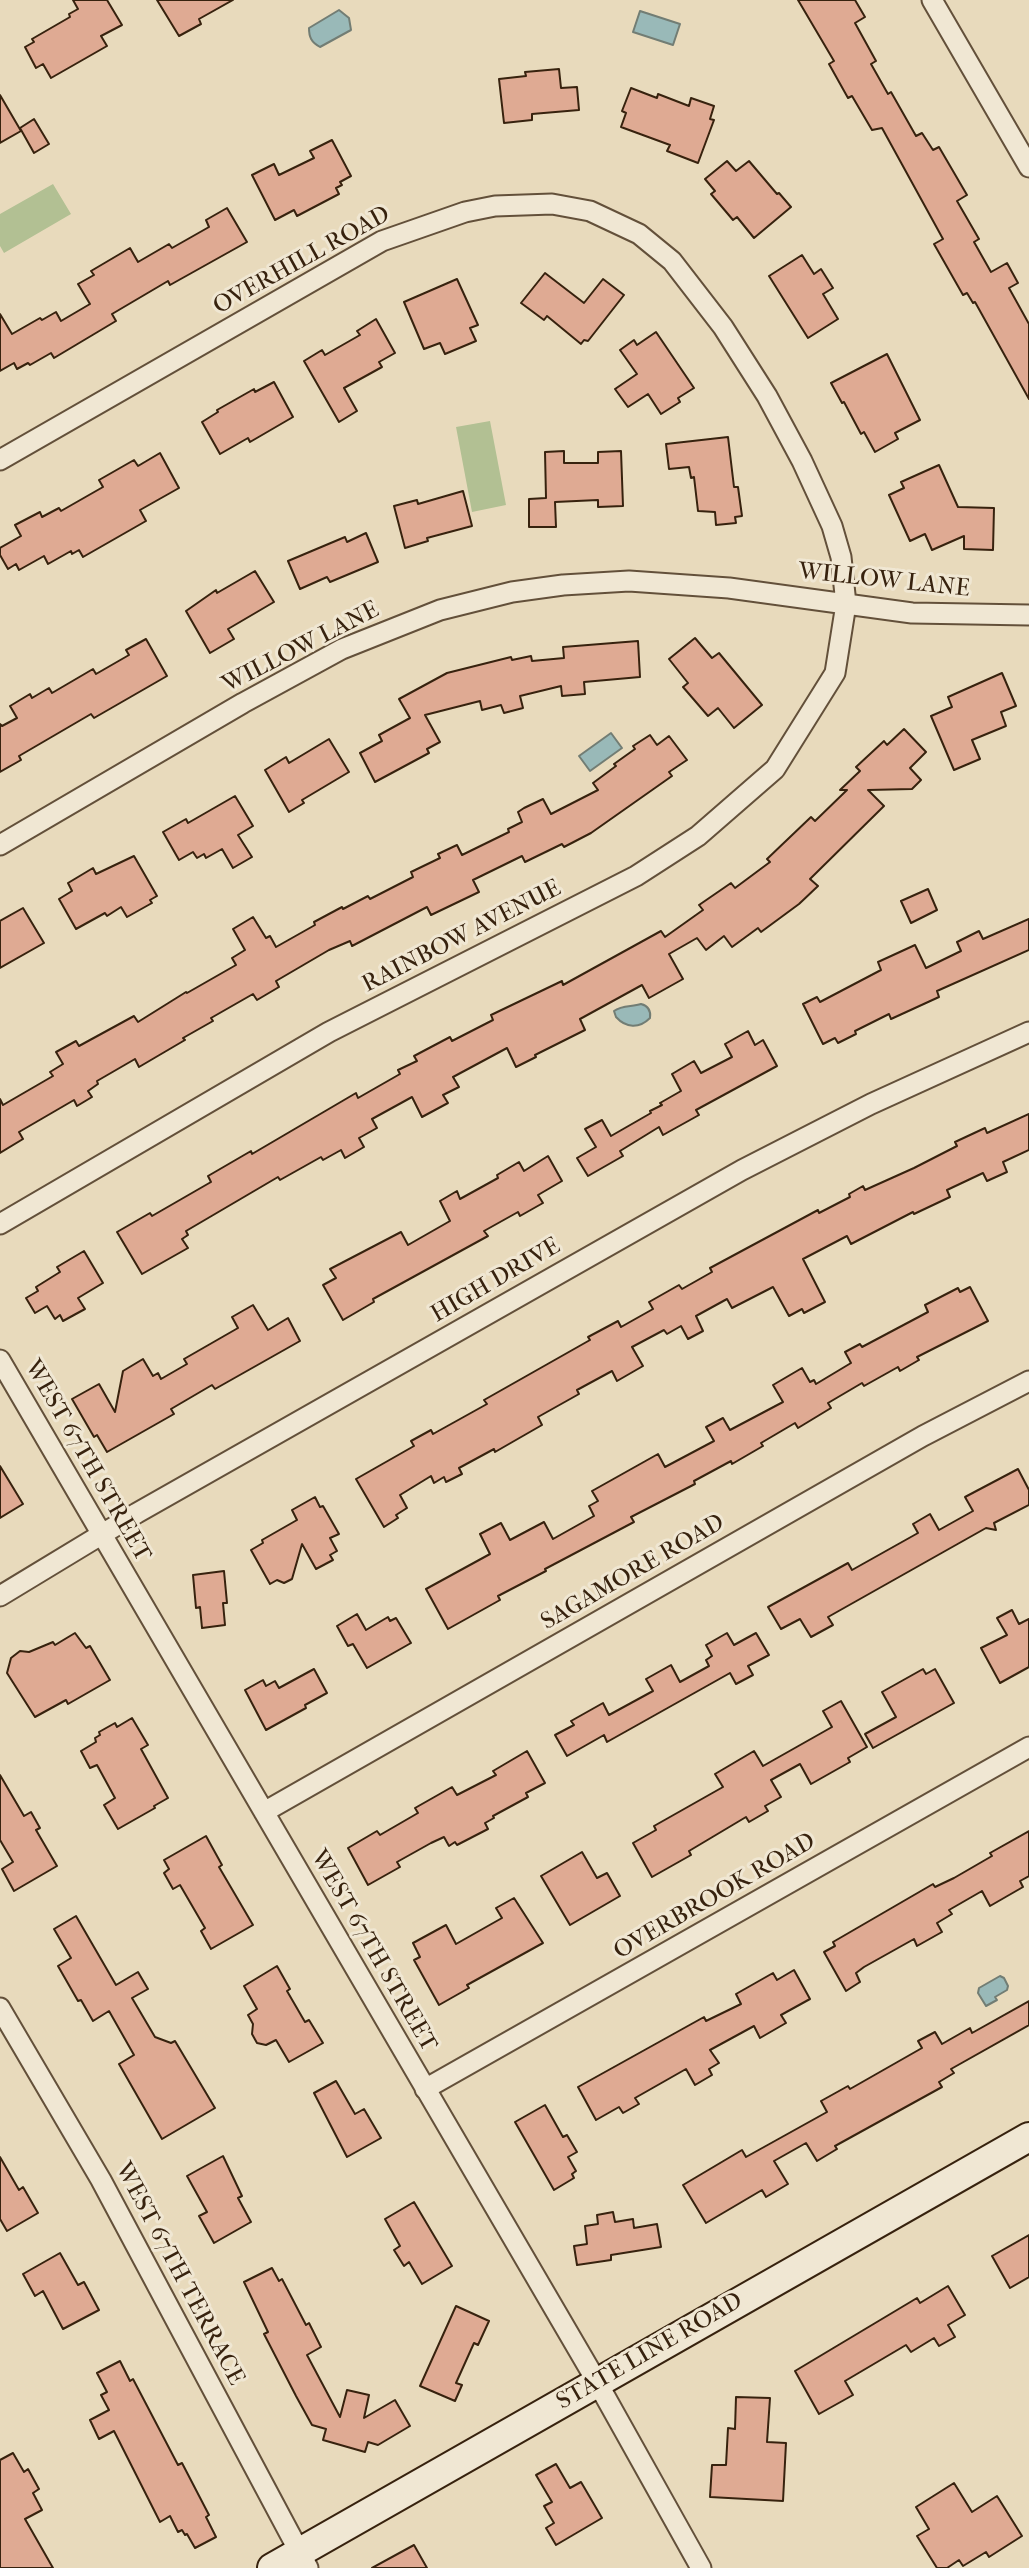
<!DOCTYPE html>
<style>
body{margin:0}
canvas{display:block;background:#e8dabc}
</style>
<canvas width="1029" height="2568"></canvas>
<script>
const ctx = document.querySelector('canvas').getContext('2d');
ctx.lineJoin = 'round';
function fillPath(path, color) { ctx.fillStyle = color; ctx.fill(path, 'evenodd'); }
function strokePath(path, color, width, dash) { ctx.strokeStyle = color; ctx.lineWidth = width; ctx.lineCap = dash ? 'butt' : 'round'; ctx.setLineDash(dash || []); ctx.stroke(path); }
function label(font, color, halo, rows, align = 'center') {
  ctx.font = font + ' "IM FELL French Canon",serif'; ctx.lineWidth = 6; ctx.setLineDash([]); ctx.textBaseline = 'middle'; ctx.strokeStyle = halo; ctx.fillStyle = color; for (const [text, x, y, turn = 0] of rows) {
    ctx.save(); ctx.translate(x, y); ctx.rotate((+turn || 0) * Math.PI / 180); ctx.textAlign = isNaN(turn) ? turn : align; if (halo) ctx.strokeText(text, 0, 0); ctx.fillText(text, 0, 0); ctx.restore();
  }
}
const green = new Path2D(`
 M53,184L71,214L4,253L0,246V214Z
 M490,421L506,505L472,512L456,427Z`);
const water = new Path2D(`
 M339,10L349,18L351,30L320,47C311,42 309,37 309,28Z
 M640,11L680,24L673,45L633,32Z
 M611,733L622,748L590,771L579,756Z
 M641,1004C649,1006 651,1011 650,1018C639,1029 626,1028 616,1017L614,1011C622,1005 632,1007 641,1004Z
 M1000,1976L1004,1978L1008,1986L1007,1990L995,1997L997,2000L986,2006L978,1993L979,1988Z`);
const building = new Path2D(`
 M73,0H107L122,25L101,36L107,46L51,78L43,64L36,68L25,47L34,42L32,39L70,17L69,14L78,9Z
 M157,0H233L199,19L201,24L179,36Z
 M798,0H855L865,17L855,23L876,61L871,64L888,94L891,92L916,136L922,133L933,150L939,147L967,195L957,201L979,239L974,242L991,272L1007,263L1018,283L1009,288L1029,324V399L975,302L973,303L967,293L963,295L934,244L943,239L882,128L872,130L852,96L848,98L829,64L834,61Z
 M559,69L561,88L577,87L579,110L532,114V120L504,123L499,79L526,76L525,72Z
 M631,88L657,98L658,94L689,106L691,98L714,106L710,119L714,120L698,163L667,151L670,145L621,127L626,113L622,111Z
 M0,95L21,131L0,143Z
 M34,119L49,144L34,153L20,128Z
 M332,140L351,176L340,182L342,185L336,188L339,194L297,216L294,210L275,220L252,175L274,164L279,175L314,158L310,151Z
 M727,161L736,171L749,161L777,194L779,193L791,207L754,238L737,217L733,220L711,194L715,191L705,179Z
 M227,208L247,242L170,285L168,281L112,314L116,321L54,358L51,353L30,365L28,363L17,369L14,363L0,371V314L12,334L40,318L42,320L56,312L61,321L90,304L78,284L94,275L91,271L130,248L138,262L169,244L172,248L209,227L206,220Z
 M802,255L814,274L821,269L833,288L823,294L838,319L808,338L769,276Z
 M545,273L584,303L603,279L624,295L588,341L584,340L581,344L547,316L544,320L521,303Z
 M457,279L478,325L470,328L476,341L445,354L440,343L424,349L404,302Z
 M376,319L395,353L379,362L382,367L344,388L357,411L339,422L304,361L322,350L325,355L360,335L357,331Z
 M656,332L694,388L678,398L680,402L661,414L648,394L628,407L615,389L637,374L620,350L634,340L637,345Z
 M887,354L920,420L895,433L898,439L875,452L864,432L861,434L844,402L842,403L831,383Z
 M274,382L293,417L250,442L248,438L220,454L202,422L218,412L217,410L254,389L255,392Z
 M728,437L734,487H738L742,516L735,517L736,523L716,525L715,512L698,511L694,477L691,478L689,467L669,469L666,444Z
 M564,451V463H598V452L621,451L623,506L598,507V500L555,502L556,527H529V499L546,498L545,452Z
 M160,453L179,488L140,510L146,521L83,557L79,550L72,554L71,551L48,564L44,556L19,570L16,564L8,569L0,555V548L21,536L15,525L40,512L42,517L59,508L61,511L103,487L99,480L134,460L138,466Z
 M939,465L958,507L994,508L993,550L964,549V536L932,550L925,534L910,541L889,495L904,488L901,482Z
 M463,491L472,526L427,538L428,541L405,548L394,506L417,500L418,504Z
 M366,533L378,562L330,582L327,577L300,589L288,561L345,537L347,542Z
 M255,571L274,602L228,629L234,639L210,653L186,611L216,590L217,593Z
 M695,638L712,658L719,653L762,705L734,728L718,708L708,716L683,687L688,683L669,659Z
 M146,639L167,676L94,718L91,714L19,756L21,760L0,772V724L2,726L17,718L10,706L30,694L32,698L49,688L52,693L93,669L96,674L129,655L126,650Z
 M638,641L640,677L584,682L585,694L562,696L561,686L520,696L523,708L504,713L501,705L482,710L480,701L425,715L440,742L427,749L429,753L375,782L360,753L382,741L379,735L410,718L399,699L447,673L511,657L512,660L531,656L532,661L564,658L563,647Z
 M1002,673L1016,706L1001,712L1006,726L972,740L980,759L954,770L931,716L952,707L948,697Z
 M904,729L926,752L910,768L921,780L912,789L868,790L884,806L810,879L818,886L799,904L761,932L758,928L732,947L724,936L706,950L697,938L669,954L683,979L649,998L642,985L580,1019L585,1030L535,1055L536,1057L516,1067L507,1048L453,1077L459,1087L443,1095L448,1103L422,1117L412,1097L372,1119L377,1128L359,1138L364,1147L345,1158L341,1150L323,1160L321,1157L280,1180L278,1177L186,1231L188,1235L182,1239L188,1248L142,1274L117,1232L150,1213L152,1216L211,1182L208,1176L251,1151L252,1154L356,1093L358,1098L400,1074L398,1070L417,1061L414,1056L450,1037L452,1041L493,1020L491,1015L562,981L563,985L661,931L665,937L703,910L699,905L731,883L735,888L770,862L767,859L811,817L815,821L847,790H840L860,771L856,767L884,741L887,745Z
 M650,735L657,745L669,736L687,760L669,772L672,776L591,833L564,847L562,844L525,862L522,856L473,880L479,892L431,915L427,907L352,946L350,941L329,950L276,981L279,987L257,1000L253,994L211,1018L213,1021L183,1038L185,1040L139,1067L135,1059L97,1081L98,1084L88,1091L92,1097L77,1106L74,1100L19,1132L23,1139L0,1153V1099L3,1105L53,1076L50,1072L63,1064L56,1052L76,1041L79,1046L134,1016L138,1022L186,992L187,993L236,965L232,958L245,950L233,929L253,917L266,938L270,936L276,947L315,925L314,922L342,907L343,909L368,896L370,899L413,877L411,872L440,858L438,854L457,845L462,855L509,832L508,829L522,822L518,812L524,808L543,799L551,814L598,790L593,783L616,766L614,764L635,749L633,746Z
 M329,739L349,772L302,800L304,803L289,812L265,770L286,757L289,763Z
 M235,796L253,826L238,835L252,857L233,868L222,849L206,858L204,854L197,858L193,852L179,860L163,832L186,819L188,823Z
 M134,856L157,896L150,900L152,903L127,917L121,907L107,916L105,913L76,929L59,899L72,891L68,883L93,868L96,874Z
 M928,889L937,910L911,923L901,901Z
 M23,908L44,943L0,968V921Z
 M1029,919V950L937,991L939,997L891,1019L889,1014L855,1031L856,1034L838,1043L835,1038L823,1044L803,1004L817,997L820,1002L881,970L878,962L915,945L926,968L961,951L957,942L979,931L983,939Z
 M748,1031L755,1045L763,1040L777,1066L696,1110L699,1115L663,1135L659,1127L620,1151L623,1156L588,1176L577,1158L596,1147L585,1129L602,1120L611,1136L651,1113L650,1111L662,1105L660,1103L681,1091L672,1074L694,1061L701,1073L732,1057L725,1044Z
 M1029,1114V1150L1003,1162L1007,1172L987,1181L983,1173L947,1190L950,1197L914,1214L913,1212L851,1244L847,1236L803,1259L825,1302L804,1313L802,1309L789,1316L773,1287L732,1308L727,1299L696,1316L703,1331L688,1339L681,1326L667,1334L664,1330L632,1347L643,1366L617,1381L612,1371L577,1390L579,1394L538,1417L542,1425L495,1452L494,1449L459,1468L462,1474L446,1482L444,1477L434,1483L431,1476L400,1495L407,1508L396,1515L398,1518L384,1527L356,1479L414,1446L411,1441L431,1430L433,1434L487,1404L484,1400L590,1340L588,1337L618,1321L621,1327L653,1309L649,1302L679,1285L682,1289L712,1272L710,1268L818,1210L819,1213L850,1197L849,1194L863,1186L865,1190L914,1168L957,1146L955,1142L985,1128L987,1133Z
 M548,1156L562,1181L538,1195L543,1203L520,1216L518,1212L484,1231L488,1236L373,1299L374,1302L343,1320L323,1285L336,1278L330,1269L401,1232L408,1245L450,1221L440,1201L457,1191L460,1199L498,1178L497,1175L519,1162L524,1171Z
 M84,1251L103,1283L78,1298L85,1309L63,1321L60,1315L55,1319L47,1306L35,1313L26,1298L38,1291L36,1287L60,1272L57,1267Z
 M970,1287L988,1321L917,1357L919,1360L900,1371L898,1367L864,1386L862,1383L828,1403L831,1408L798,1428L795,1423L761,1443L763,1446L732,1464L731,1461L694,1481L695,1484L631,1517L634,1522L545,1569L546,1571L498,1596L500,1600L448,1629L426,1589L490,1554L480,1534L501,1523L510,1540L544,1522L553,1539L594,1516L589,1506L598,1501L592,1491L658,1454L665,1467L714,1441L706,1427L723,1418L730,1430L783,1402L773,1385L802,1368L810,1382L814,1380L816,1384L851,1363L845,1352L860,1344L862,1347L928,1312L925,1305L958,1288L960,1292Z
 M253,1305L268,1330L288,1318L300,1341L215,1389L212,1385L171,1409L174,1414L107,1452L97,1435L94,1437L72,1399L99,1384L115,1412L123,1371L143,1359L153,1376L158,1373L161,1379L187,1364L184,1359L238,1328L232,1317Z
 M0,1466L23,1504L0,1518Z
 M1018,1469L1029,1490V1505L994,1523L996,1530L986,1528L828,1617L833,1625L811,1637L800,1619L781,1629L768,1607L848,1563L852,1570L918,1533L913,1524L930,1514L939,1530L973,1511L965,1497Z
 M315,1497L320,1507L323,1506L339,1534L330,1538L337,1551L330,1555L333,1560L316,1569L302,1544L292,1579L284,1583L277,1580L270,1584L251,1550L263,1543L262,1540L297,1520L292,1510Z
 M224,1571L227,1603H223L225,1625L202,1628L200,1607L196,1608L193,1575Z
 M1012,1610L1019,1624L1029,1619V1667L1000,1683L981,1648L1007,1635L997,1618Z
 M357,1614L366,1630L388,1617L390,1621L396,1618L411,1643L367,1668L353,1644L348,1646L337,1626Z
 M75,1633L86,1648L90,1646L110,1680L68,1704L66,1700L35,1717L7,1673L11,1658L20,1651L29,1652L53,1642L55,1645Z
 M727,1633L734,1645L756,1633L769,1655L748,1666L753,1675L736,1684L730,1673L607,1742L604,1735L567,1756L555,1735L574,1725L571,1721L603,1703L609,1715L653,1691L646,1679L671,1665L680,1682L709,1666L706,1660L712,1656L706,1645Z
 M314,1669L327,1693L305,1705L306,1708L266,1730L245,1690L263,1680L266,1686L275,1681L279,1688Z
 M923,1669L926,1674L935,1669L954,1703L873,1748L865,1734L896,1717L882,1692Z
 M841,1701L867,1747L848,1758L850,1762L811,1784L800,1764L771,1780L781,1797L765,1806L768,1811L749,1822L746,1817L689,1851L691,1855L652,1877L633,1843L656,1830L654,1826L723,1787L715,1774L754,1751L763,1766L832,1727L823,1711Z
 M132,1718L148,1745L141,1749L168,1798L154,1806L155,1808L118,1829L104,1805L115,1798L97,1765L90,1768L81,1751L96,1742L95,1738L100,1735L99,1732L115,1723L117,1727Z
 M527,1751L545,1783L526,1793L528,1797L493,1816L494,1818L485,1823L488,1829L457,1845L455,1842L449,1846L444,1837L431,1843L397,1862L400,1867L368,1885L348,1848L377,1831L380,1835L418,1813L415,1808L452,1787L457,1795L496,1775L493,1771Z
 M0,1775L24,1816L31,1812L40,1828L36,1830L57,1866L14,1891L2,1869L13,1862L0,1840Z
 M1029,1831V1876L1020,1881L1023,1887L990,1906L982,1891L949,1910L952,1914L937,1923L942,1932L917,1946L914,1939L864,1967L856,1973L860,1982L846,1991L824,1952L835,1946L833,1942L933,1884L935,1887L954,1878L992,1856L990,1853Z
 M206,1836L222,1865L219,1867L253,1925L211,1949L201,1931L205,1928L180,1885L173,1889L164,1873L169,1869L164,1860Z
 M582,1852L597,1878L607,1873L620,1896L570,1925L541,1876Z
 M514,1898L543,1943L467,1985L469,1988L439,2005L414,1960L420,1957L413,1943L446,1925L456,1944L502,1918L496,1908Z
 M76,1916L116,1985L138,1972L148,1989L132,1998L155,2037L171,2043L175,2041L215,2108L162,2139L119,2064L134,2055L109,2011L93,2021L81,2000L78,2001L58,1966L71,1958L54,1929Z
 M277,1966L290,1989L287,1991L305,2022L309,2020L323,2043L289,2062L276,2040L266,2045L257,2043L252,2034L253,2024L248,2015L257,2009L244,1986Z
 M794,1970L810,1999L781,2015L786,2023L760,2038L754,2026L710,2050L719,2063L709,2069L712,2075L695,2085L686,2069L635,2098L639,2104L623,2113L619,2107L596,2120L578,2087L704,2017L706,2021L741,2004L736,1994L773,1973L777,1980Z
 M1029,2001V2025L951,2069L954,2073L939,2082L942,2087L835,2146L837,2149L817,2161L806,2143L774,2161L788,2184L766,2197L762,2190L706,2223L683,2185L742,2150L746,2157L827,2112L821,2101L848,2086L850,2089L922,2048L918,2041L935,2032L942,2044L970,2028L972,2033Z
 M336,2081L355,2114L364,2109L381,2138L347,2157L314,2093Z
 M545,2105L563,2137L567,2135L577,2152L568,2157L576,2171L572,2174L574,2178L554,2190L515,2122Z
 M223,2156L242,2196L238,2198L251,2222L214,2243L199,2216L207,2212L187,2176Z
 M0,2157L19,2190L23,2187L38,2213L7,2231L0,2219Z
 M414,2202L452,2266L422,2284L409,2262L404,2266L394,2250L400,2246L385,2219Z
 M613,2212L615,2222L633,2219L634,2228L657,2224L661,2247L611,2255V2260L577,2265L574,2246L587,2244L585,2226L598,2224L597,2215Z
 M1029,2235V2277L1010,2288L992,2256Z
 M60,2253L78,2285L84,2282L99,2310L63,2329L43,2291L35,2296L23,2274Z
 M272,2268L279,2281L282,2279L306,2325L309,2323L321,2347L307,2355L340,2417L347,2390L369,2395L364,2418L395,2400L410,2426L378,2445L368,2442L365,2452L323,2440L326,2429L312,2425L296,2396L264,2334L268,2332L244,2282Z
 M948,2286L965,2315L948,2325L955,2337L939,2346L934,2338L911,2352L906,2345L845,2381L853,2395L819,2414L795,2371L917,2298L920,2303Z
 M456,2306L489,2321L478,2345L474,2343L456,2383L462,2385L455,2401L420,2386Z
 M120,2361L130,2381L133,2379L178,2465L182,2463L209,2515L206,2517L216,2537L195,2548L187,2534L185,2535L182,2530L178,2532L170,2516L160,2522L114,2431L99,2439L90,2420L109,2410L101,2395L107,2392L97,2373Z
 M736,2397L770,2398L767,2442L786,2443L783,2501L710,2497L712,2465H726L728,2428L735,2429Z
 M13,2453L24,2472L28,2469L39,2489L33,2493L42,2510L25,2519L53,2568H0V2460Z
 M556,2464L570,2488L581,2482L602,2518L556,2545L546,2528L554,2523L544,2506L552,2502L536,2475Z
 M954,2483L972,2512L997,2496L1022,2536L989,2557L986,2552L963,2566L959,2560L947,2568H937L917,2536L929,2529L916,2507Z
 M414,2545L427,2568H372Z`);
const street = new Path2D(`
 M932,0L1029,167
 M0,460L382,241L465,212L495,206L552,204L590,211L639,234L672,261L723,327L767,396L802,461L832,526L841,557L846,604L835,673L775,769L698,836L636,876L329,1032L0,1224
 M0,845L243,703L342,649L440,610L512,592L563,585L629,581L729,588L912,613L1029,615
 M0,1360L597,2382L701,2568
 M0,1596L137,1513L742,1170L871,1104L1029,1032
 M264,1812L923,1436L1029,1381
 M0,2008L101,2180L308,2568
 M425,2089L1029,1747`);
const secondary = new Path2D(`
 M272,2568L1029,2137`);
const streetNames = [
 ["OVERHILL ROAD",302,261,-29],
 ["WILLOW LANE",884,581,6],
 ["WILLOW LANE",301,648,-27],
 ["RAINBOW AVENUE",462,937,-27],
 ["HIGH DRIVE",496,1281,-30],
 ["WEST 67TH STREET",87,1461,60],
 ["SAGAMORE ROAD",633,1573,-30],
 ["OVERBROOK ROAD",715,1897,-30],
 ["WEST 67TH STREET",373,1951,60],
 ["WEST 67TH TERRACE",179,2274,62],
 ["STATE LINE ROAD",650,2352,-30]
];
fillPath(green, '#b2c093');
fillPath(water, '#99b9b8');
strokePath(water, '#727d74', 2);
fillPath(building, '#dfaa93');
strokePath(building, '#37220e', 2);
strokePath(street, '#63503a', 23);
strokePath(secondary, '#37220e', 32);
strokePath(street, '#f0e7d3', 19);
strokePath(secondary, '#f0e7d3', 28);
label('24px', '#37220e', '#f0e7d3', streetNames);
</script>
